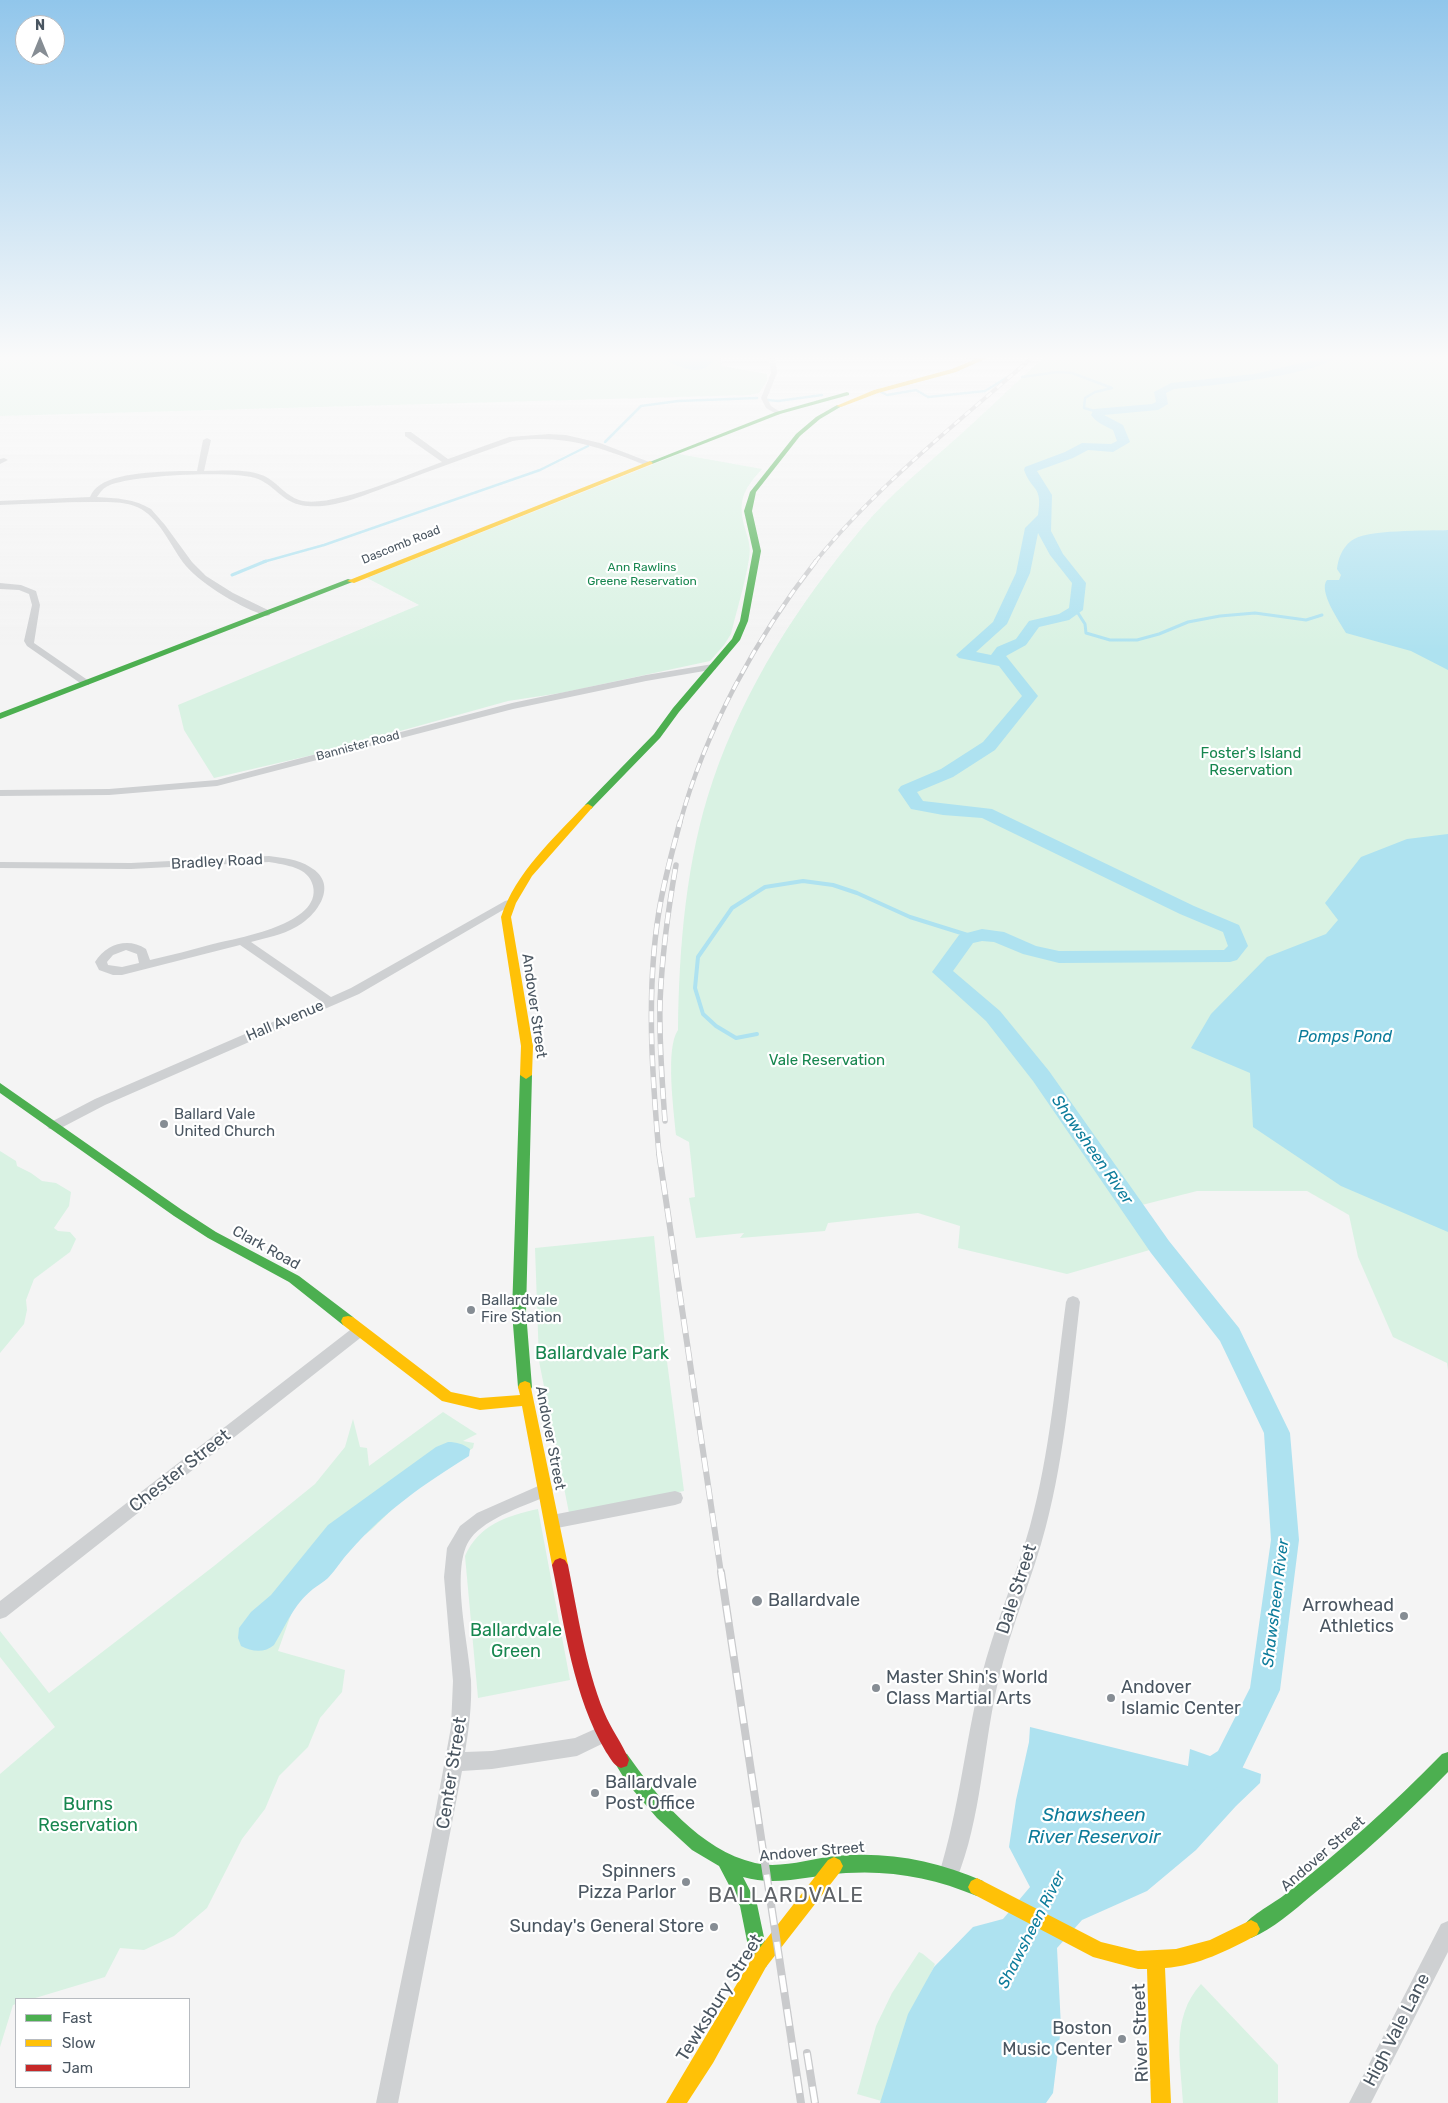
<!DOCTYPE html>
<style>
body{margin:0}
#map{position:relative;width:1448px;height:2103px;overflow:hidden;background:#f4f4f4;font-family:Rubik,sans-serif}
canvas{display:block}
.legend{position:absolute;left:15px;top:1998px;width:175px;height:90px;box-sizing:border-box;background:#fff;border:1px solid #b7bbc0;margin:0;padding:6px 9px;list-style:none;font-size:15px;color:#4a5661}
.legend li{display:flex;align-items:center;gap:10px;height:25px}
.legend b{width:25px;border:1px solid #b7bbc0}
.north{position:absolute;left:15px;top:15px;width:50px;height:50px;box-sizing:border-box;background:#fff;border:1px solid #b7bbc0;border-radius:50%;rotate:0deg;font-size:14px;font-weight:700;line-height:20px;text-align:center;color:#4a5661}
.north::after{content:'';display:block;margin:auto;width:18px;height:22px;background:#868d94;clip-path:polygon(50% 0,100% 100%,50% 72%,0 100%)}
</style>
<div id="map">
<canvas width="1448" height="2103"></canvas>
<ul class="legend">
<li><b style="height:6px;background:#4caf50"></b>Fast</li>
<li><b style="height:6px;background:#ffc107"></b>Slow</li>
<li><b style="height:6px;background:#c62828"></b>Jam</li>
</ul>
<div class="north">N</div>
</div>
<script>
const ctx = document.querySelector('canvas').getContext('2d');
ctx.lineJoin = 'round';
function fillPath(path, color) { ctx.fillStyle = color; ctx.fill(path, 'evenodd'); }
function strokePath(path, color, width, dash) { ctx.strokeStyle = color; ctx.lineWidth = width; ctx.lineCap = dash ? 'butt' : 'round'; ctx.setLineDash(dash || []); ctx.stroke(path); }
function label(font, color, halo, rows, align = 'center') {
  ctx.font = font + ' Rubik,sans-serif'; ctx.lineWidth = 4.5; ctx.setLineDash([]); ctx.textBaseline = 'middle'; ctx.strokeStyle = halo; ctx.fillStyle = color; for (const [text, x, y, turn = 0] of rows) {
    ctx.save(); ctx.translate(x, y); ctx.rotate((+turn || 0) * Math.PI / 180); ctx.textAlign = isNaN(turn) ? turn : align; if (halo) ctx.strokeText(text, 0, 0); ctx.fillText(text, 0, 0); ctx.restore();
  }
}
const green = new Path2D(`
 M0,355H720L722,366L767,374V381L759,393L750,395L0,416Z
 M1047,355H1448V530L1406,532L1448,571V1370L1447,1363L1393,1337L1358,1257L1349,1215L1307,1191H1197L1134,1207L1160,1247L1067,1274L958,1248L960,1226L918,1213L828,1223L825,1231L740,1238L744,1233L696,1238L689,1198L695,1197L689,1142L676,1135C674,1112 665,1048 678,1030C679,947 686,859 713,780C745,687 799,603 862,528C891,493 927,465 961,434C990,408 1017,381 1047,355Z
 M679,454L762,469C742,491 737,502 746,532C749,541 751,549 749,559C745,584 737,609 731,634L724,645L710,661L561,693L508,701L321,753L214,778L184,730L178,705L419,605L367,578Z
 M0,1151L16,1161L17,1166L31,1173L42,1181L56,1183L71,1192L69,1206L54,1228L58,1231L70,1232L76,1239L70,1252L34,1279L26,1300L27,1310L24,1324L0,1353Z
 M654,1236L665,1346L684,1491L569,1513L539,1361L535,1248Z
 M443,1412L477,1434L463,1441L474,1443L473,1448L404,1498L371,1530L353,1544L294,1606L278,1651L345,1670L342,1692L320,1718L308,1747L279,1776L265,1809L242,1839L207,1908L174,1936L144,1950L120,1948L105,1977L32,1999H16V2004L13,2005L0,2047V1774L55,1727L0,1657V1631L49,1693L214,1566L315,1484L345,1447L353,1419L360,1447L367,1448L369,1466Z
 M538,1509L570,1680L478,1698L465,1556C479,1525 506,1516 538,1509Z
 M919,1952L923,1954L935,1964L915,2009L885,2102L857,2094L876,2026L892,1993Z
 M1201,1984L1278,2065V2103H1183C1181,2062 1170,2018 1201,1984Z`);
const water = new Path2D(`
 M671,355H707L715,359C702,376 687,370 669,362L667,359Z
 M1448,530V670L1411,651L1346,633C1339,621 1318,591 1327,580H1339L1341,575L1337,569C1338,559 1342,548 1351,541C1365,529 1428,531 1448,530Z
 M1448,834V1232L1341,1186L1253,1127L1250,1073L1191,1048L1211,1014L1267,957L1326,934L1338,920L1325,903L1361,857L1407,839Z
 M448,1442C457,1442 463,1444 470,1449L469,1456C424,1484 386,1510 350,1551C342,1559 336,1570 328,1578C324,1582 318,1585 313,1589C294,1604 286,1625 274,1645C265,1653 252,1652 241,1646L238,1638L239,1628L251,1612L271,1595L328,1525L436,1447Z
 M1030,1727L1188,1766L1190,1749L1261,1774L1260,1783L1236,1806L1196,1850L1147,1891L1082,1920L1057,1948L1061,2027L1053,2093L1046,2103H880L908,2014L934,1967L973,1927L1003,1919L1030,1887L1009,1847L1016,1800L1029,1742Z`);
const streamFar2 = new Path2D(`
 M1022,377L1058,372L1072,373L1112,388L1095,392L1085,398L1084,408L1098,412
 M881,392L887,395L916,390L928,397L985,391L1011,375
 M768,400L778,401L822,395
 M605,442L641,406L678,401L757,398
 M263,562L324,545L540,470L588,446`);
const streamFar1 = new Path2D(`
 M232,575L266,561
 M1076,610L1085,624L1086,633L1110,640H1137L1159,634L1188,622L1220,616L1255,613L1306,620L1322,615`);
const stream = new Path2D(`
 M757,1034L736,1038L716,1026L703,1014L695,988L698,957L732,908L765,887L803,881L833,885L857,893L910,917L974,937`);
const river = new Path2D(`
 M1326,355H1339C1319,376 1206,386 1174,389L1166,393L1168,404L1158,410L1104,415L1123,425L1130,442L1113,452L1088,450L1073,458L1037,471L1052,495L1051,531L1063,554L1086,583L1083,610L1069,620L1039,627L1026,645L1006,656L1038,696L995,750L953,777L917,792L923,801L992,809L1194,906L1239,925L1248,946L1237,960L1230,962L1059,963L1023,954L994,942L982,941L973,943L953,971L1000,1011L1049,1071L1169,1241L1239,1328L1290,1433L1299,1540L1280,1690L1240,1773L1215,1789L1204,1794L1193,1789L1188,1778L1193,1767L1218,1751L1250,1688L1271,1540L1264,1433L1220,1341L1151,1253L1033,1081L986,1021L932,972L959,935L982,929L1004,932L1036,946L1059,951L1224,950L1228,946L1223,932L1180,914L982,818L943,815L911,809L898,790L901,786L941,769L983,742L1022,696L999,666L959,658L956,655L993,622L1016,573L1025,528L1038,515C1043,485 1032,492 1024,470L1025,467L1065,452L1082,443L1111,444L1117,441L1113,430C1105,426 1097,423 1091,415L1094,409L1152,404L1156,402L1154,392L1171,383L1254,374L1319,359ZM1038,533L1050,555L1072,583L1069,608L1059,614L1029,621L1016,639L997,647L991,655L976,652L1007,624L1030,573Z`);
const street = new Path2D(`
 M769,355H775L777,373L767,398L771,406L782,413L778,415L766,408L761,398L771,373Z
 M956,355H968L983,361L980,363Z
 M405,432H411L448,459L509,437L549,434L566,435L600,443L652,463L645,465C599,447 563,434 513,441C474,455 434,469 395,484C368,493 337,509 307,506C283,504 277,487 258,479C235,470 131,475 108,486C103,488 100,493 97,497C116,498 135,499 151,509L165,525L192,562L206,576L233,593L270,611V615L267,616C243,609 202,585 186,566C171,548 160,517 137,507C123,501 107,502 92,502C62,502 31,504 0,505V501L90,497C92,492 95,488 100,485C119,471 173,471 197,471L203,440L207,438L211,440L204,471C224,471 251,468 268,478C279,485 287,496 299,500C329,510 411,473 442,462L405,436Z
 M4,458L8,460L0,464V459Z
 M0,583L21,585L36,591L40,605L34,643L89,681V685H83L27,646L24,641L32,605L29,594L19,590L0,589Z
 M713,664L716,665V669L646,681L513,709L217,786L109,795L0,796V790L109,789L217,780L512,703L646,675Z
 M269,856C283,858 298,859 310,867C340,884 317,916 296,927C282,935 266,938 251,942L331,997L351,988L505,901L509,900L515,903L359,994L105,1105L59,1129H49L47,1126L49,1123L95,1099L321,1001L240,945L122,975H113L99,970L95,962C106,944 128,937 146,949L150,960C171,955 192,950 213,944C238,938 322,924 313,886C309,867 285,865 269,862L131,869L0,868V862L131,863ZM126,950L137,954L139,963L122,967L108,965L107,962L113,955Z
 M1073,1296L1078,1298L1080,1302C1071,1377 1065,1453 1046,1526C1033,1577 1011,1626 999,1678C983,1743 982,1818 956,1881L949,1884L942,1881L939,1874C959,1810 965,1743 981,1678C994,1626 1016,1577 1030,1526C1050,1453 1056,1377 1066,1302L1068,1298Z
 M359,1325L364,1327L366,1331L364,1335L6,1617L0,1619V1601L354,1327Z
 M545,1483L551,1485L553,1490L551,1495C528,1504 486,1518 471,1538C449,1566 469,1644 471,1680C472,1704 469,1729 465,1752L492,1751L575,1738L604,1725L610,1728L613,1734L610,1740L577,1756L492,1769L462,1771L398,2103H376L431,1836L451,1727L453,1681L444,1577L447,1548L460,1526L477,1513Z
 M675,1491L681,1493L683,1498L681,1503L675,1505L552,1529L546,1527L544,1522L546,1517L552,1515Z
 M1448,1921V1952L1371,2103H1349L1441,1924Z`);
const fast = new Path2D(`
 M847,392L849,393V395L780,414L652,464L647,463L776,412Z
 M837,405L842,406L820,419L800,436L756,492L752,511L761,551L748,621L740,640L679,712L660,738L591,809H585V805L654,734L673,708L732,639L740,621L753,551L744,511L750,492L796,434L816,417Z
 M348,579L355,581L0,719V713Z
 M526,1071L532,1075L526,1312L532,1387L530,1391L525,1393L520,1391L518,1387L512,1312L520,1075Z
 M0,1083L182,1210L216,1232L299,1276L353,1317L355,1321L353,1325L348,1326L343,1325L289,1282L208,1238L174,1216L0,1093Z
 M621,1752L627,1754C658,1798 700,1850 755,1863C780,1869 810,1859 835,1856C887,1851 935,1860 983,1881L986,1887L983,1893L977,1896C934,1878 892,1870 846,1873C811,1875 777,1887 743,1877L757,1904L769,1961L766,1967L760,1970L754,1967L751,1961L740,1906L719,1866L692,1850L657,1818L627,1783L613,1760L615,1754Z
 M1448,1752V1772C1405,1816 1359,1858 1311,1896C1293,1911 1273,1929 1251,1938L1245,1935L1242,1929C1247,1917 1271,1905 1283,1896C1339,1853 1392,1805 1442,1754Z`);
const slow = new Path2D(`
 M985,355H994L956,372L878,393L841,407L836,406L874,390L952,369Z
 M650,461L653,463L652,464L354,583L347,581Z
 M588,804L593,807L591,809L532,876L516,903L511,917L533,1046L532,1075L526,1079L520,1075L521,1046L501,917C516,872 553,839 585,805Z
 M348,1316L353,1317L451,1392L480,1398L520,1395L518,1387L520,1383L525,1381L530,1383L568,1565L565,1570L560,1572L555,1570L552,1565L522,1406L480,1410L442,1401L343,1325L341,1321L343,1317Z
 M834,1857L840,1860L843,1866L840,1872L766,1967L713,2063L687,2103H666L754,1955L828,1860Z
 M977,1878L1101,1942L1138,1951L1176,1949L1210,1940L1251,1920L1257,1923L1260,1929L1257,1935C1228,1950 1198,1966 1165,1968L1171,2103H1151L1147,1969H1138L1093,1957L971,1893L968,1887L971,1881Z`);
const jam = new Path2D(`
 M560,1558L565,1560L568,1565C578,1614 585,1665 604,1712C611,1729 622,1743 629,1760L627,1766L621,1768C613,1765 611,1759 606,1752C573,1696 565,1628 552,1565L555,1560Z`);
const railFar4 = new Path2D(`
 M815,562C878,484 960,421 1035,355`);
const railFar3 = new Path2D(`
 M680,823C705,731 757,636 816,561`);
const railFar2 = new Path2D(`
 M665,1121C662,1081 659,1042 660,1002C662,956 668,910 676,865
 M659,1154C652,1074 646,991 659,911C664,881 672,852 680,822`);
const railFar1 = new Path2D(`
 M659,1153L721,1573`);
const rail = new Path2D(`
 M721,1572L801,2103
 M807,2053L815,2103`);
const markers = [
 [164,1124,5,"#868d94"],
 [471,1310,5,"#868d94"],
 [757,1601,6,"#868d94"],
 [1404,1616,5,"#868d94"],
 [876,1688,5,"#868d94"],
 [1111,1698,5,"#868d94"],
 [595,1793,5,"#868d94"],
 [686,1882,5,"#868d94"],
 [714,1927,5,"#868d94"],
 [1122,2039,5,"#868d94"]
];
const farStreetnames = [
 ["Dascomb Road",401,545,-22],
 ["Bannister Road",358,746,-15]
];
const farParknames = [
 ["Ann Rawlins",642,568],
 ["Greene Reservation",642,582]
];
const parkNames = [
 ["Foster's Island",1251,754],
 ["Reservation",1251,771],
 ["Vale Reservation",827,1061]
];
const streetNames = [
 ["Bradley Road",217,862,-3],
 ["Andover Street",534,1006,82],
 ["Hall Avenue",285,1021,-23],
 ["Clark Road",266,1248,29],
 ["Andover Street",550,1438,79],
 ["Andover Street",812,1852,-5],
 ["Andover Street",1323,1854,-41]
];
const poiNames = [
 ["Ballard Vale",174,1115],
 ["United Church",174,1132],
 ["Ballardvale",481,1301],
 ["Fire Station",481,1318]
];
const waterNames = [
 ["Pomps Pond",1345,1037],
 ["Shawsheen River",1092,1150,55],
 ["Shawsheen River",1276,1603,-83],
 ["Shawsheen River",1032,1930,-63]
];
const nearParknames = [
 ["Ballardvale Park",602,1354],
 ["Ballardvale",516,1631],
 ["Green",516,1652],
 ["Burns",88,1805],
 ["Reservation",88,1826]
];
const nearStreetnames = [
 ["Chester Street",180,1471,-38],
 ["Dale Street",1017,1589,-72],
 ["Center Street",452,1773,-81],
 ["Tewksbury Street",720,1998,-58],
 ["High Vale Lane",1397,2030,-63],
 ["River Street",1141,2033,-92]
];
const nearPoinames = [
 ["Ballardvale",768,1601],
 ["Arrowhead",1394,1606,"right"],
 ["Athletics",1394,1627,"right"],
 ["Master Shin's World",886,1678],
 ["Class Martial Arts",886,1699],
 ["Andover",1121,1688],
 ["Islamic Center",1121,1709],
 ["Ballardvale",605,1783],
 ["Post Office",605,1804],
 ["Spinners",676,1872,"right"],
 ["Pizza Parlor",676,1893,"right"],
 ["Sunday's General Store",704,1927,"right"],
 ["Boston",1112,2029,"right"],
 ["Music Center",1112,2050,"right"]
];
const nearWaternames = [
 ["Shawsheen",1094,1816],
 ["River Reservoir",1094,1838]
];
const nearQuarternames = [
 ["BALLARDVALE",786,1896]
];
fillPath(green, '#d9f2e3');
fillPath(water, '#aee2f0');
strokePath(streamFar2, '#aee2f0', 2.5);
strokePath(streamFar1, '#aee2f0', 3);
strokePath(stream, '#aee2f0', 4);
fillPath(river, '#aee2f0');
fillPath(street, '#ced0d2');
fillPath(fast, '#4caf50');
fillPath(slow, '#ffc107');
fillPath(jam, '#c62828');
strokePath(railFar4, '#c9cacc', 4);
strokePath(railFar3, '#c9cacc', 4.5);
strokePath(railFar2, '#c9cacc', 5.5);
strokePath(railFar1, '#c9cacc', 6);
strokePath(rail, '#c9cacc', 8);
strokePath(railFar4, '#fff', 2.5, [7]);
strokePath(railFar3, '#fff', 3, [9]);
strokePath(railFar2, '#fff', 4, [11]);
strokePath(railFar1, '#fff', 4.5, [14]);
strokePath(rail, '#fff', 5.5, [17]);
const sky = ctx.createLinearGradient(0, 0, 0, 650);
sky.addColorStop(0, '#91c6eb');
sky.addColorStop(0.55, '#fafafa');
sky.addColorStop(1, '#fafafa00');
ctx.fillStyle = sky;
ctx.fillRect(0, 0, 1448, 650);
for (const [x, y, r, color] of markers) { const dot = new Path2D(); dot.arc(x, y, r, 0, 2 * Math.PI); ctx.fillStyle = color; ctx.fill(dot); strokePath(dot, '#fff', 2); }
label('12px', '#4a5661', '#fff', farStreetnames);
label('12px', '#17864f', '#fff', farParknames);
label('15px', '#17864f', '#fff', parkNames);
label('15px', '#4a5661', '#fff', streetNames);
label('15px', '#4a5661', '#fff', poiNames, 'left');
label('italic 16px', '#0c7c9b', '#fff', waterNames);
label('18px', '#17864f', '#fff', nearParknames);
label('18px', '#4a5661', '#fff', nearStreetnames);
label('18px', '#4a5661', '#fff', nearPoinames, 'left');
label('italic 19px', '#0c7c9b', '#fff', nearWaternames);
ctx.letterSpacing = '1px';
label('21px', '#5f6368', '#fff', nearQuarternames);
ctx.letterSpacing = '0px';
</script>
